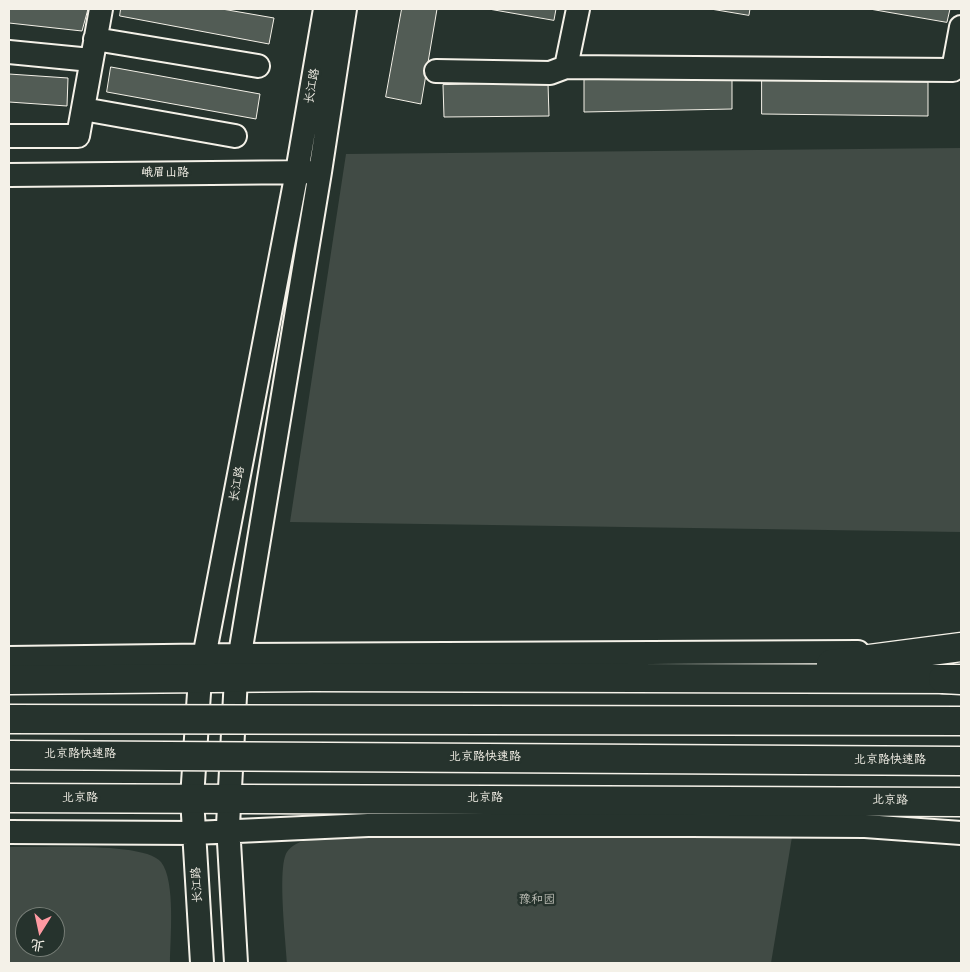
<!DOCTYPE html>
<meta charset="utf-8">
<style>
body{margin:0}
#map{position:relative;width:970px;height:972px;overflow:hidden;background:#26332d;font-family:Delius,"LXGW WenKai TC",sans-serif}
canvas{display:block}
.frame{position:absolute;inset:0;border:10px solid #f4f1e8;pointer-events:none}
.north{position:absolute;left:15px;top:907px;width:50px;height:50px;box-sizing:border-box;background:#26332d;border:1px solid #787f78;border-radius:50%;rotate:190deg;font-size:14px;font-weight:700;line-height:20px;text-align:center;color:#f4f1e8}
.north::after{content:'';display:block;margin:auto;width:18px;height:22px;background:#ff9aa2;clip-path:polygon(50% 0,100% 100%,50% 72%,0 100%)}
</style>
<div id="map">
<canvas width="970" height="972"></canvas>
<div class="frame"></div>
<div class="north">北</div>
</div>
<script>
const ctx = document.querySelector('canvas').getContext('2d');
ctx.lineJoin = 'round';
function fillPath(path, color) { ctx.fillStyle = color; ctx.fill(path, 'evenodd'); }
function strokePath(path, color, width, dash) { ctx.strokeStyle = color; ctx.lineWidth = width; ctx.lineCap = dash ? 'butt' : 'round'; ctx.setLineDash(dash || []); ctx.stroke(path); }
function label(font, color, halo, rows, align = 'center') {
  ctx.font = font + ' Delius,"LXGW WenKai TC",sans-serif'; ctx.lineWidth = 5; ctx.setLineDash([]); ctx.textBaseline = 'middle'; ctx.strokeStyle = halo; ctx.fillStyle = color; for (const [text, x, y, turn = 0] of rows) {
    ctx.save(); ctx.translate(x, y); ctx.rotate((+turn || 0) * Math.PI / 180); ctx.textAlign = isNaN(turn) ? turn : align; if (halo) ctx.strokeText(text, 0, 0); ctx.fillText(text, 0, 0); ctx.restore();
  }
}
const green = new Path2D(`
 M961,148V532L290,522L346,154Z
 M329,837H792L771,963H287C286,943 277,867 287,852C296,839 314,839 329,837Z
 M9,847C38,848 145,841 161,862C176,881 170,939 170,963H9ZM25,917H55V947H25Z`);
const building = new Path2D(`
 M9,9H88L82,31L9,23Z
 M121,9H222L274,18L269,44L120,16Z
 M402,9H437L421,104L386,97Z
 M489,9H556L554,20Z
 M711,9H750L749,15Z
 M870,9H950L947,22Z
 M111,67L260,94L256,119L107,92Z
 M9,74L68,78L67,106L9,102Z
 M732,77V109L584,112V80Z
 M762,80L928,82V116L762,114Z
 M548,83L549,116L444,117L443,85Z`);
const minor = new Path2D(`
 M578,9L566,67L953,70L961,27
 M95,39L258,66
 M9,52L91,60
 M436,71L550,73L566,67
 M83,109L235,136
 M9,136H78L101,9
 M9,175L312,172
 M9,658L240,655L858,652
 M9,832L194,833L368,825H691L865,826L961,833
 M202,963L192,798L200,678L297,172L325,9
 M236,963L228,825L236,678L320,172L345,9`);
const major = new Path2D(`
 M831,664L961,647
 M9,680L312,677L961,679
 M9,798L961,802`);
const highway = new Path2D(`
 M943,679L961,680`);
const highwayBridge = new Path2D(`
 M9,719L961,721
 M9,755L961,761`);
const streetNames = [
 ["长江路",312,86,-80],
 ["峨眉山路",165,173],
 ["长江路",237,484,-79],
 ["北京路快速路",80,754],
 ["北京路快速路",485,757],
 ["北京路快速路",890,760],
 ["北京路",80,798],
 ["北京路",485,798],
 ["北京路",890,800,1],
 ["长江路",197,885,-93]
];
const parkNames = [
 ["豫和园",537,900]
];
fillPath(green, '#414b45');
fillPath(building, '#525c55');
strokePath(building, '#f4f1e8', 1);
strokePath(minor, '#f4f1e8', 26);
strokePath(major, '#f4f1e8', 31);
strokePath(highway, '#f4f1e8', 31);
strokePath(minor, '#26332d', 22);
strokePath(major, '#26332d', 28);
strokePath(highway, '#26332d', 28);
strokePath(highwayBridge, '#f4f1e8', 31, []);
strokePath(highwayBridge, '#26332d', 28);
label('12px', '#f4f1e8', '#26332d', streetNames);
label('12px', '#bebfb7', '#26332d', parkNames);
</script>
